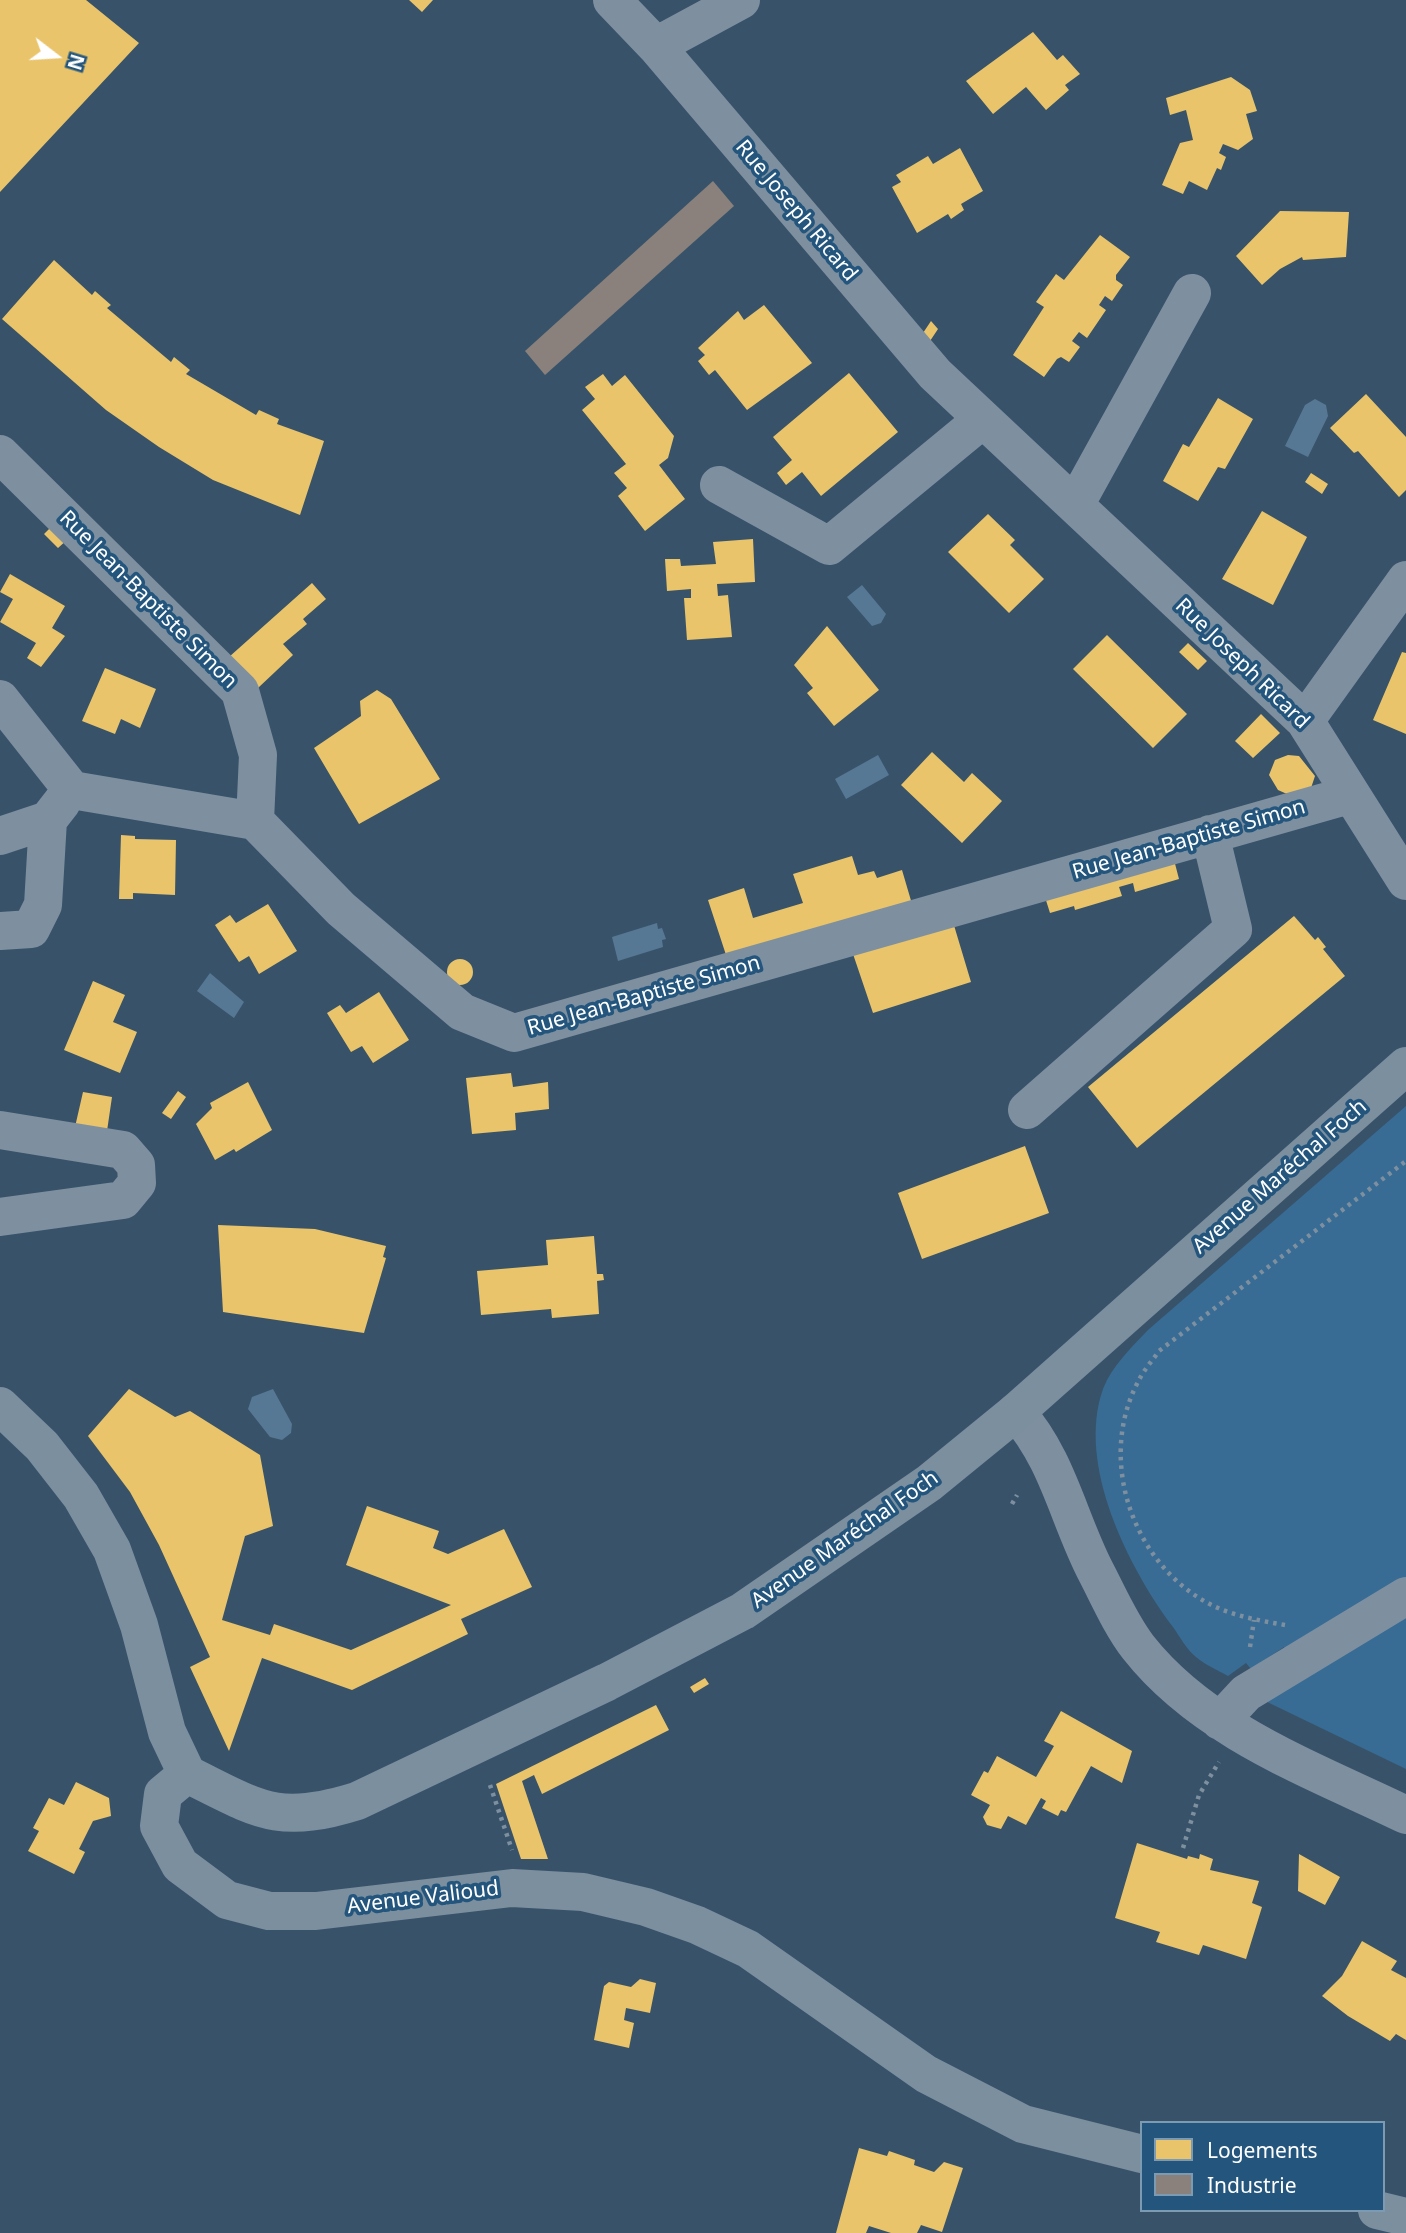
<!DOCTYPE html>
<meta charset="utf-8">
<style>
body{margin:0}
#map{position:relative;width:1406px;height:2233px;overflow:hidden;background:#385369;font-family:"Noto Sans",sans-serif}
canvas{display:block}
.legend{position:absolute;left:1140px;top:2121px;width:245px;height:91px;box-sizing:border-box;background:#24567d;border:2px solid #7c9ab1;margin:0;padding:9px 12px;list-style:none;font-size:21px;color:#fff}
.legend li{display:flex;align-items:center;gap:14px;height:35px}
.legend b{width:35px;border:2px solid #7c9ab1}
.north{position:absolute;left:21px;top:21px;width:70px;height:70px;-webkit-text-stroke:5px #24567d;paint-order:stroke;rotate:107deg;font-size:19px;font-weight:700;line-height:28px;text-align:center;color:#fff}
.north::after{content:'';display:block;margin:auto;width:24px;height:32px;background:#fff;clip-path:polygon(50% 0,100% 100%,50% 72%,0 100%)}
</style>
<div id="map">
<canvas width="1406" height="2233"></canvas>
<ul class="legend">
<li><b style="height:19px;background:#e9c46a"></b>Logements</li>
<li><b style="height:19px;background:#8a817c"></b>Industrie</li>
</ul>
<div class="north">N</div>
</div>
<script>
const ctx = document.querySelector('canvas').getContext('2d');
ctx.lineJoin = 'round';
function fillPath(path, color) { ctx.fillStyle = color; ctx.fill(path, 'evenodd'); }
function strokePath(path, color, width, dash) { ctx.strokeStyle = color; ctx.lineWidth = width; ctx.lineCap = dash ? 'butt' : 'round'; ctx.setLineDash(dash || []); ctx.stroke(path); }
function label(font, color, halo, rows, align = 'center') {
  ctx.font = font + ' "Noto Sans",sans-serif'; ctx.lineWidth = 7; ctx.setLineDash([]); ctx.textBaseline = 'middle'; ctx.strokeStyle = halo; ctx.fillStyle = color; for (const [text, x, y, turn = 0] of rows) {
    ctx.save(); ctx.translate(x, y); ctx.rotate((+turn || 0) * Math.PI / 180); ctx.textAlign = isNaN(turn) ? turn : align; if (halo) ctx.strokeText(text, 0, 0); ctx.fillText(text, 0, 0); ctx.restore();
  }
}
const green = new Path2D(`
 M1406,1106V1769L1261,1699L1293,1663L1284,1647L1251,1669L1246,1663L1228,1676C1218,1670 1205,1665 1196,1657C1187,1650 1180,1637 1173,1627C1129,1568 1076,1465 1103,1389C1112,1366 1131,1348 1148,1330Z`);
const water = new Path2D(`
 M1315,399L1326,405L1328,416L1308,457L1285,446L1305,405Z
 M862,585L886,614L881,623L872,626L847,597Z
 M878,755L889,775L846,799L835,779Z
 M657,923L658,929L662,928L666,939L662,940L663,947L618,961L612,937Z
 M210,973L244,1002L234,1018L197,991Z
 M273,1389L292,1424L291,1433L282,1440L270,1437L248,1409L252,1397Z`);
const homes = new Path2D(`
 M0,0H86L139,43L0,192Z
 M409,0H433L422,12Z
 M1033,32L1057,60L1063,55L1080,74L1065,85L1069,90L1046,110L1026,87L993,114L966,81Z
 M1231,77L1250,90L1257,111L1246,114L1253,139L1238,150L1223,144L1219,153L1226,157L1221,170L1217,168L1207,190L1189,181L1183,194L1162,185L1180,143L1193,140L1186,110L1170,115L1166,98Z
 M960,148L983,191L961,204L964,210L951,219L948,214L917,233L892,187L901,182L896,175L928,156L933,164Z
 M1280,211L1349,212L1346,257L1303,260L1302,257L1280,269L1262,285L1236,256Z
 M1100,235L1130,257L1116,275V280L1123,285L1112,301L1105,296L1099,305L1106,310L1087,338L1079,332L1072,341L1080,347L1069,362L1061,357L1057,359L1044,377L1013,355L1044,307L1036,302L1056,274L1064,280Z
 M54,260L92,295L95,291L111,305L107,308L171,362L174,357L190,370L186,374L256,415L259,410L279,419L277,424L324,441L300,515L213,480L159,447L106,410L2,319Z
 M764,305L812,363L747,410L715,370L709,375L698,361L705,355L698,348L738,311L744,320Z
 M931,321L938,329L928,344L921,336Z
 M849,373L898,432L821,496L802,472L786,485L777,473L792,460L773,437Z
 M603,374L612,386L625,375L674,436L668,458L659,465L685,499L645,531L618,496L627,488L614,473L626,464L582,410L595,399L585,387Z
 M1366,394L1406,437V490L1399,497L1358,451L1354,453L1330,428Z
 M1218,398L1253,419L1225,469L1218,467L1198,501L1163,481L1183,444L1189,447Z
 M1311,473L1328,484L1322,494L1305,482Z
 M1262,511L1307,537L1273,605L1222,579Z
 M988,514L1015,540L1010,545L1044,579L1009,613L948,552Z
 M53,525L68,539L58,548L44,534Z
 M753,539L755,582L717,584L718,596L728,595L732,637L687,640L684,598H691V589L667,591L665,559H680L681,566L716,564L713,542Z
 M10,574L65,606L52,628L65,636L41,667L27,658L36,643L0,622L13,599L0,592Z
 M312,583L326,599L303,619L307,624L283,644L293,655L258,688L229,657Z
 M827,626L879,690L834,726L807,693L813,688L794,665Z
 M1107,635L1187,714L1153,748L1073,669Z
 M1188,643L1207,661L1198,670L1179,652Z
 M1402,652L1406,653V734L1373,720Z
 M105,668L156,689L140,728L121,719L115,734L82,721Z
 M377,690L391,699L440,779L359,824L314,748L361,716L360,701Z
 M1261,714L1280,733L1253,758L1235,741Z
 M932,752L964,782L972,773L1002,801L962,843L901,785Z
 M1288,755L1299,756L1315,776L1311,788L1287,794L1278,790L1269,775L1275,760Z
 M121,835L135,836V839L176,840L175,895L133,893V899H119Z
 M852,856L858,875L874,871L877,878L902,870L912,904L727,958L708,900L744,888L753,918L803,903L793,874Z
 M1173,856L1179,879L1135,892L1133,883L1119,887L1122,896L1075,910L1074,906L1050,913L1044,894Z
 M268,904L297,951L259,974L249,956L239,962L215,925L230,915L236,923Z
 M1294,916L1315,940L1318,937L1326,947L1323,949L1345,976L1137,1148L1088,1087Z
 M953,922L971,982L873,1013L853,954Z
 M447 972a13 13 0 1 1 26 0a13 13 0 1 1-26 0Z
 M93,981L125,995L113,1022L137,1032L120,1073L64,1050Z
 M379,992L409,1040L373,1063L362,1046L351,1052L327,1013L340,1005L346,1013Z
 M511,1073L513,1087L548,1082L549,1109L515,1113L516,1130L472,1134L466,1078Z
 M248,1082L272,1130L236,1152L234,1149L215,1160L196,1124L212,1108L210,1103Z
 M178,1091L186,1097L171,1119L162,1113Z
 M83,1092L112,1097L107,1131L75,1127Z
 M1025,1146L1049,1213L922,1259L898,1193Z
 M218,1225L315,1229L386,1246L383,1257L386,1258L364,1333L223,1312Z
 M594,1236L597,1274H603L604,1280L597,1281L599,1314L552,1318L551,1309L481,1315L477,1271L548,1265L546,1240Z
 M129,1389L175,1417L190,1411L260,1455L273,1526L245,1536L222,1620L270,1635L274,1624L351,1650L451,1605L346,1565L367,1506L439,1531L433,1548L448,1554L504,1529L532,1587L461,1619L468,1634L352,1690L262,1658L229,1751L190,1667L210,1657L159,1545L130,1492L88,1436Z
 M705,1678L709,1684L694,1693L690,1687Z
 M656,1705L669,1730L542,1794L534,1775L522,1781L548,1859H521L496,1784Z
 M1061,1711L1132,1751L1122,1783L1091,1766L1066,1812L1061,1810L1058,1816L1042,1808L1046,1801L1041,1798L1026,1825L1008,1816L1001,1829L987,1825L983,1817L990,1805L971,1795L984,1771L988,1773L997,1756L1036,1777L1054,1746L1044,1741Z
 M76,1782L109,1798L111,1816L93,1821L79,1849L85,1852L74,1874L28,1851L39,1831L33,1828L49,1798L64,1805Z
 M1137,1843L1187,1859L1188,1856L1199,1859L1200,1854L1213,1859L1210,1870L1259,1881L1252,1903L1262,1907L1246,1959L1203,1945L1199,1955L1156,1942L1160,1932L1115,1918Z
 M1299,1854L1340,1877L1325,1905L1298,1891Z
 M1362,1941L1397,1961L1391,1970L1406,1978V2040L1396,2034L1390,2041L1348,2016L1322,1996L1342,1976Z
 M640,1979L656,1983L650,2013L626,2008L624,2020L634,2023L629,2048L594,2040L604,1986L609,1982L631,1987Z
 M859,2148L887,2156L889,2151L915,2160L914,2165L934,2172L944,2162L963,2168L942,2232L921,2225L917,2233H891L869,2226L866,2233H836Z`);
const industry = new Path2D(`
 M713,181L734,206L545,375L525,351Z`);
const path = new Path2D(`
 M1012,1504L1017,1495
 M1285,1625C1262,1621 1239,1617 1218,1608C1136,1572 1095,1463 1138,1382C1143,1371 1152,1361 1159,1351L1406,1161
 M1250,1647L1254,1620
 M490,1785L512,1850
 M1183,1848L1199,1795L1219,1762`);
const minor = new Path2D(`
 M612,0L656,46L935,374L1305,721L1406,881
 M656,46L741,0
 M0,454L240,691L258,755L255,821L341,909L462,1012L514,1033L1349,795
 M719,485L829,546L983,419
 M1075,505L1192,293
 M0,699L72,790L255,821
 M1305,721L1406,580
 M0,836L48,820L62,802
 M0,931L31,929L43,905L48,820
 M1027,1110L1233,929L1210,834
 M0,1130L123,1150L136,1165L137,1183L123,1200L0,1217
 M1016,1412C1058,1459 1068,1518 1096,1572C1109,1597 1121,1625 1138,1647C1204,1731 1313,1770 1406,1815
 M1220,1721L1246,1693L1406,1596`);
const major = new Path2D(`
 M0,1406L42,1446L81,1496L112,1550L139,1625L167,1732L187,1774
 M187,1774C258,1809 277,1826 357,1801L607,1682L743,1611L929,1483L1016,1412L1406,1066
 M187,1774L163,1794L159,1826L180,1865L227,1900L269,1911H316L512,1888L583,1892L646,1907L697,1925L748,1949L926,2074L1023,2124L1142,2154
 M1377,2210L1406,2217`);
const streetNames = [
 ["Rue Joseph Ricard",796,211,50],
 ["Rue Jean-Baptiste Simon",148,600,45],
 ["Rue Joseph Ricard",1242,664,44],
 ["Rue Jean-Baptiste Simon",1189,840,-16],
 ["Rue Jean-Baptiste Simon",644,996,-16],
 ["Avenue Maréchal Foch",1280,1177,-41],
 ["Avenue Maréchal Foch",845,1540,-35],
 ["Avenue Valioud",423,1898,-7]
];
fillPath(green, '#386c94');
fillPath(water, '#567894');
fillPath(homes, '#e9c46a');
fillPath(industry, '#8a817c');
strokePath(path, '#7e90a0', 4.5, [3.5, 5]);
strokePath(minor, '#7e90a0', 38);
strokePath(major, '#7c8f9f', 38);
label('21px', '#fff', '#24567d', streetNames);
</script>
